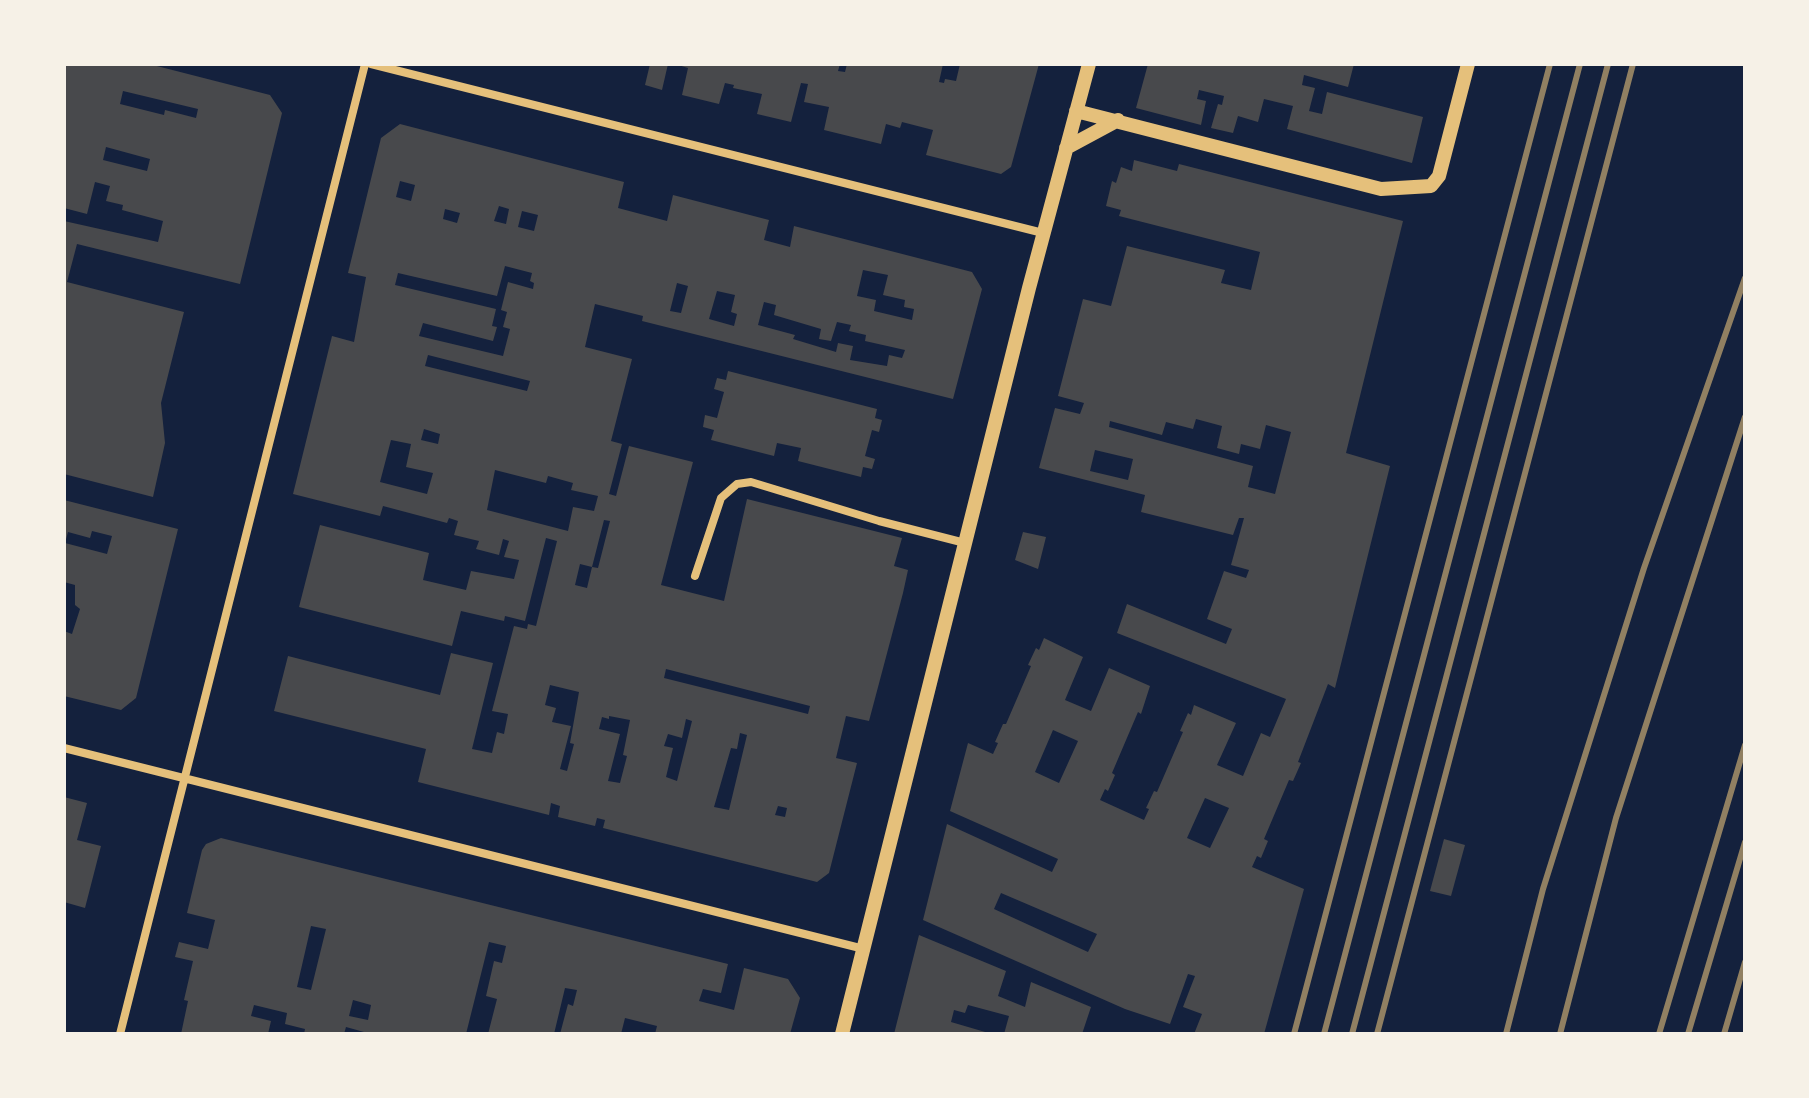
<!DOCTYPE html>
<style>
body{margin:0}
#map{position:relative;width:1809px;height:1098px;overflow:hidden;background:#14213d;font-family:Commissioner,sans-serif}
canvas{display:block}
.frame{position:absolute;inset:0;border:66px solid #f6f1e7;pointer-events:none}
</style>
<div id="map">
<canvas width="1809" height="1098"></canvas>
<div class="frame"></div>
</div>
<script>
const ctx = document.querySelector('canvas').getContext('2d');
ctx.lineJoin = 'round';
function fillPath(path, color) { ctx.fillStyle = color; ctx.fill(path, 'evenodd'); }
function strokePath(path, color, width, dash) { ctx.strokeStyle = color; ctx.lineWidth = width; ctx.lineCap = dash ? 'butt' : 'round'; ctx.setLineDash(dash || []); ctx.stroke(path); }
const building = new Path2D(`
 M64,64H149L270,95L282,113L240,284L77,244L67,282L184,312L161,403L165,443L153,497L64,474V221L158,242L163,221L122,210L123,205L106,201L110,186L95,182L87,214L64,208ZM123,91L198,109L196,118L165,110L164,115L120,104ZM106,147L150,159L147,171L103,160Z
 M650,64H668L662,90L645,85Z
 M675,64H840L838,71L845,72L847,64H943L939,82L944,83L945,79L956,81L960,64H1039L1011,167L1001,174L926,155L933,130L902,122L900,128L886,124L881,144L824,130L829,107L804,102L808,84L801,83L791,122L757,114L762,94L733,88L734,85L725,83L719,104L682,95L688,68Z
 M1148,64H1354L1348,87L1304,75L1302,85L1315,88L1309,111L1322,114L1327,92L1423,117L1412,163L1287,129L1293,106L1264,99L1258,122L1238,116L1233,133L1211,128L1218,104L1222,105L1224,96L1199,90L1197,99L1206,101L1201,125L1136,108Z
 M400,124L624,182L618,208L667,221L673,195L769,220L764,240L790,247L794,226L972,272L982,289L953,399L642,321L643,316L595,304L585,347L632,359L611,441L622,444L609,494L616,496L629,446L693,462L661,585L724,601L747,499L902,538L894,566L908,570L903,593L869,721L846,716L836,758L857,763L829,873L817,882L603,828L605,820L597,818L595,826L558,817L560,806L551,803L549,815L418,782L426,749L274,711L288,656L440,695L451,653L493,663L472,749L492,753L497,732L504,734L508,714L492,711L514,626L527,629L528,624L536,626L557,541L546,538L525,621L505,616L504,621L461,611L452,646L299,607L320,525L429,553L423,580L466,590L471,571L514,579L519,560L504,557L509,541L503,539L499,555L476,549L479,541L454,535L458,521L449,518L447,523L383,506L380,516L293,494L332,336L354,342L366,277L348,273L381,138ZM400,181L415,185L411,201L396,197ZM499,206L509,209L506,224L494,221ZM445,209L460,213L457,223L443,219ZM522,211L538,215L534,231L518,227ZM505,266L532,273L530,281L534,283L533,289L508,282L501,310L507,312L503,327L510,329L503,356L419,336L423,323L493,341L497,327L492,326L496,309L395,285L398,273L497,296ZM863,270L888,275L883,295L905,300L904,307L914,309L912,320L874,311L876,300L857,296ZM677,283L688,286L681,313L670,311ZM717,291L735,295L731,312L737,314L734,326L709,319ZM764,302L776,305L774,315L821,329L819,339L831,341L837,322L851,325L849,331L866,335L865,341L905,350L902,358L889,355L887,366L850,360L853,346L838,343L836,352L793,339L795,335L758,325ZM428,355L530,381L527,391L425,366ZM424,429L440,434L438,444L421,440ZM391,440L411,444L406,467L433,473L427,494L380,482ZM495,470L546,483L548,476L573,483L571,490L598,496L594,511L573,507L568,531L487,510ZM604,520L610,521L598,568L592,567L587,588L575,585L580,564L592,567ZM666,669L810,706L808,714L664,678ZM550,685L579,692L570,743L574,744L567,771L560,769L571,726L552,722L556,708L545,705ZM609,716L630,720L623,755L627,756L620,783L608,781L620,734L599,729L602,717L609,719ZM686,719L692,721L677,781L666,777L673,748L664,746L668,734L682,738ZM740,733L747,735L729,810L714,807L731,748L737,749ZM778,806L787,808L785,817L775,815Z
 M1134,160L1177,171L1179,164L1403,221L1346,453L1390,466L1335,688L1328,684L1298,762L1301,763L1293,781L1289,780L1264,839L1268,841L1261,858L1257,856L1252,867L1304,889L1264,1034H1194L1202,1014L1183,1007L1195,976L1188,974L1170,1024L1125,1009L923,920L947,824L1052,872L1058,859L950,811L968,743L993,754L998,743L995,742L1003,724H1006L1031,666L1028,665L1036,648L1039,650L1044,638L1083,657L1065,700L1091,711L1109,668L1150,686L1141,714L1138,712L1112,773L1115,775L1108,791L1105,789L1100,800L1144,820L1149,809L1146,808L1154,791L1157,792L1183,732L1180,731L1188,713L1191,715L1194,705L1236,723L1217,765L1243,776L1261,733L1270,737L1286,699L1117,633L1127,604L1226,644L1232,629L1207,619L1224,571L1246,578L1249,570L1231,565L1244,518H1239L1233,535L1141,512L1145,495L1039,468L1055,408L1080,414L1084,403L1058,396L1083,299L1111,306L1127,246L1225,270L1221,283L1251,290L1260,252L1119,216L1121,210L1106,206L1112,181L1116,183L1121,167L1132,171ZM1196,419L1222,426L1217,448L1239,454L1241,444L1260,449L1266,425L1291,432L1275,494L1248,487L1253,466L1109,427L1110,421L1162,435L1166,422L1193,429ZM1095,450L1133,459L1128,480L1090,471ZM1053,730L1078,741L1059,783L1035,772ZM1205,798L1229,808L1210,848L1187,838ZM1001,893L1097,934L1088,952L994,909Z
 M728,371L877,409L875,418L882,420L879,432L872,430L865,456L875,459L872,469L863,467L861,477L798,461L801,448L777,443L774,456L711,440L714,430L703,427L705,415L717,418L724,392L714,389L717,378L726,380Z
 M64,500L178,529L136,698L121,710L64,696V631L72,634L80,609L75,605V585L64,582ZM92,531L112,536L107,554L65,543L68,532L90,538Z
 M1023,532L1046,537L1038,569L1015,560Z
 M64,797L87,803L77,840L101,846L85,908L64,902Z
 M221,838L728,964L721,993L703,989L699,1001L734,1010L744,968L788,979L800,998L790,1034H655L657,1026L625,1018L621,1034H560L568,1004L573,1006L577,990L565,988L554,1034L514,1032V1034H488L497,999L486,996L494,961L502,963L506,946L489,942L466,1034H363L364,1032L346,1027L344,1034H304L305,1029L285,1024L287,1013L254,1005L251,1016L271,1021L268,1034H181L188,1001L184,1000L193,961L175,957L179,942L208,949L215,920L187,913L202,850L206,844ZM311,926L326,929L311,990L297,987ZM353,1000L371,1005L368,1020L349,1016Z
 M1444,839L1465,845L1451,896L1430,891Z
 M919,935L1006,971L998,996L1025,1007L1031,982L1091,1007L1082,1034H1004L1009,1016L968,1005L965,1013L954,1010L951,1022L992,1034H894Z`);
const minor = new Path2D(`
 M371,64L1043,233
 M695,576L721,498L737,484L751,482L879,521L965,543
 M64,748L864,949
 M120,1034L365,64`);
const tertiary = new Path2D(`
 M1076,111L1381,189L1431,186L1439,176L1468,64
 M1066,148L1118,120
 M842,1034L1029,288L1089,64`);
const rail = new Path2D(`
 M1294,1034L1550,64
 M1324,1034L1580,64
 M1352,1034L1608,64
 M1377,1034L1633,64
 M1506,1034L1543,889L1644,568L1745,278
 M1560,1034L1616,818L1745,417
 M1659,1034L1745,745
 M1688,1034L1745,842
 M1724,1034L1745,962`);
fillPath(building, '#48494c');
strokePath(minor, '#e5c07b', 8);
strokePath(tertiary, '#e5c07b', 14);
strokePath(rail, '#918062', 6);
</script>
